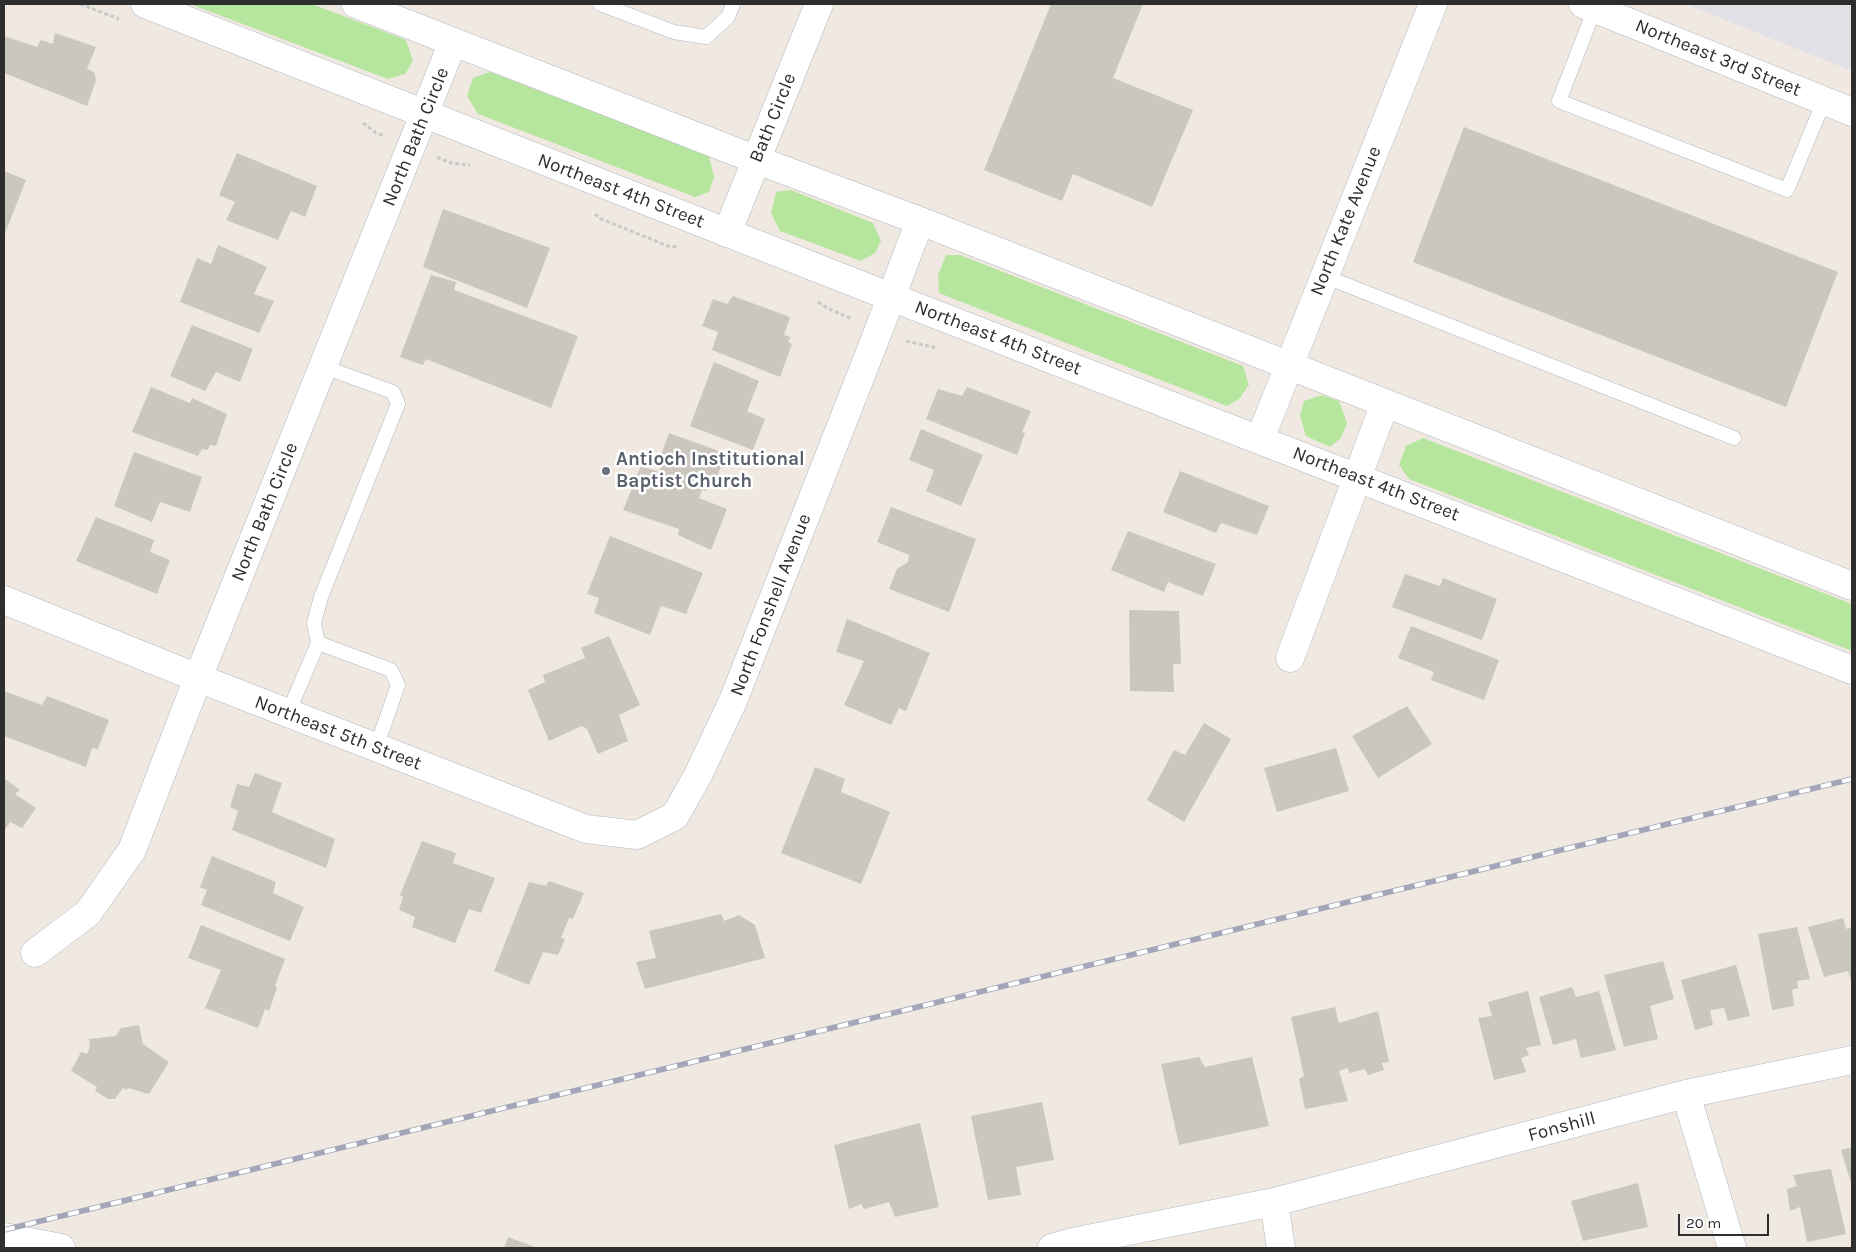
<!DOCTYPE html>
<style>
body{margin:0}
#map{position:relative;width:1856px;height:1252px;overflow:hidden;background:#efe9e1;font-family:Karla,sans-serif}
canvas{display:block}
.frame{position:absolute;inset:0;border:5px solid #2e2e2e;pointer-events:none}
.scale{position:absolute;left:1678px;top:1214px;width:91px;height:22px;box-sizing:border-box;border:2px solid #2e2e2e;border-top:0;padding-left:6px;font-size:15px;line-height:18px;white-space:nowrap;color:#2e2e2e;-webkit-text-stroke:4px #fff;paint-order:stroke}
</style>
<div id="map">
<canvas width="1856" height="1252"></canvas>
<div class="frame"></div>
<div class="scale">20 m</div>
</div>
<script>
const ctx = document.querySelector('canvas').getContext('2d');
ctx.lineJoin = 'round';
function fillPath(path, color) { ctx.fillStyle = color; ctx.fill(path, 'evenodd'); }
function strokePath(path, color, width, dash) { ctx.strokeStyle = color; ctx.lineWidth = width; ctx.lineCap = dash ? 'butt' : 'round'; ctx.setLineDash(dash || []); ctx.stroke(path); }
function label(font, color, halo, rows, align = 'center') {
  ctx.font = font + ' Karla,sans-serif'; ctx.lineWidth = 5; ctx.setLineDash([]); ctx.textBaseline = 'middle'; ctx.strokeStyle = halo; ctx.fillStyle = color; for (const [text, x, y, turn = 0] of rows) {
    ctx.save(); ctx.translate(x, y); ctx.rotate((+turn || 0) * Math.PI / 180); ctx.textAlign = isNaN(turn) ? turn : align; if (halo) ctx.strokeText(text, 0, 0); ctx.fillText(text, 0, 0); ctx.restore();
  }
}
const industrial = new Path2D(`
 M1685,4H1852V71Z`);
const green = new Path2D(`
 M190,4H312L406,40L413,61L405,74L388,79Z
 M490,72L709,156L714,177L709,192L695,197L478,114L467,96L473,78Z
 M791,190L873,223L881,241L875,253L861,261L780,231L771,213L776,192Z
 M946,255H960L1243,366L1249,385L1239,399L1227,406L939,293L938,275Z
 M1322,395L1339,401L1347,423L1341,438L1330,447L1306,436L1300,416L1304,401Z
 M1423,438L1852,604V651L1409,479L1399,465L1406,446Z`);
const building = new Path2D(`
 M1051,4H1143L1113,78L1193,110L1152,207L1073,174L1062,201L984,170Z
 M55,33L96,47L87,69L94,72L96,80L87,106L4,73V36L37,47L41,40L53,44Z
 M1464,127L1838,272L1786,407L1413,262Z
 M237,153L317,186L305,217L291,211L278,240L226,220L235,202L219,195Z
 M4,171L26,180L4,236Z
 M443,209L550,248L527,308L423,267Z
 M218,245L267,267L254,294L274,301L259,333L180,302L197,258L211,264Z
 M431,275L456,282L454,290L578,336L551,408L426,359L423,365L400,357Z
 M733,296L790,317L784,335L791,337L788,342L792,344L780,377L712,350L718,332L702,326L713,299L727,304Z
 M192,325L253,349L240,382L216,372L205,391L170,376Z
 M714,362L759,381L747,411L765,419L753,450L690,426Z
 M151,387L190,403L192,398L227,414L216,446L210,445L208,450L202,449L198,456L132,432Z
 M967,387L1031,411L1022,432L1025,433L1017,455L926,419L938,389L962,396Z
 M921,429L983,455L961,506L926,491L934,470L909,460Z
 M669,433L719,451L717,457L723,460L716,480L711,478L706,491L702,490L699,498L727,509L711,550L678,535L679,529L623,510L641,466L659,472L664,459L660,458Z
 M134,452L202,477L190,512L160,502L152,522L114,506Z
 M1180,471L1269,506L1257,535L1221,523L1216,533L1163,512Z
 M891,507L976,539L949,612L889,589L897,569L908,562L909,555L877,542Z
 M96,517L154,540L150,552L170,560L157,594L76,561Z
 M1128,531L1216,564L1203,596L1168,582L1164,592L1111,570Z
 M610,536L703,573L686,614L661,606L650,635L594,613L599,598L587,594Z
 M1405,574L1440,586L1443,578L1497,599L1482,640L1392,607Z
 M1129,610L1179,611L1181,664H1173L1174,692L1130,691Z
 M847,619L930,653L906,711L899,708L891,725L844,705L864,661L836,652Z
 M1411,626L1499,660L1484,700L1431,680L1434,672L1398,658Z
 M609,636L640,705L619,715L628,741L598,754L587,729L582,726L549,741L528,690L545,682L543,675L585,658L581,648Z
 M4,691L42,705L47,696L109,720L98,749L92,748L86,767L4,736Z
 M1407,706L1432,744L1378,778L1352,736Z
 M1204,723L1231,739L1184,822L1147,800L1174,750L1185,755Z
 M1336,748L1349,791L1277,812L1264,768Z
 M815,767L845,779L841,792L890,812L861,884L781,853Z
 M255,773L282,783L272,812L335,839L326,868L232,830L238,811L230,807L237,784L249,787Z
 M4,778L20,790L15,794L36,808L22,828L10,822L4,831Z
 M422,841L456,853L453,863L495,878L481,913L469,909L455,943L412,927L415,917L399,910L403,897L400,895Z
 M212,856L276,882L273,893L304,907L290,941L201,905L207,890L200,887Z
 M549,881L584,893L573,919L569,918L561,938L565,939L558,955L543,952L529,985L494,971L529,882L546,886Z
 M721,914L724,921L739,915L755,925L765,958L645,989L636,962L656,958L649,931Z
 M1843,918L1846,929L1852,927V984L1848,971L1824,977L1808,927Z
 M201,925L285,959L275,986L277,988L269,1011L265,1009L258,1028L205,1008L221,970L188,958Z
 M1797,927L1810,979L1797,981L1798,988L1792,990L1794,1006L1772,1010L1758,934Z
 M1663,961L1674,999L1650,1006L1658,1039L1624,1047L1604,975Z
 M1736,965L1750,1016L1728,1021L1724,1008L1710,1010L1713,1025L1695,1030L1681,980Z
 M1572,987L1576,997L1599,991L1616,1050L1581,1058L1576,1039L1553,1045L1539,997Z
 M1528,991L1541,1045L1526,1048L1529,1055L1521,1058L1526,1072L1494,1080L1478,1018L1492,1016L1488,1002Z
 M1335,1007L1339,1023L1378,1011L1389,1062L1382,1063L1384,1070L1368,1075L1365,1069L1350,1073L1347,1068L1339,1071L1348,1101L1305,1109L1299,1079L1304,1076L1291,1017Z
 M139,1025L143,1044L169,1062L149,1094L128,1088L127,1090L123,1088L115,1099H108L95,1091L97,1087L71,1071L81,1052L87,1054L90,1046L89,1039L116,1036L121,1028Z
 M1199,1057L1205,1067L1252,1057L1269,1126L1179,1145L1161,1064Z
 M1042,1102L1054,1160L1016,1167L1021,1195L988,1200L971,1116Z
 M920,1123L939,1207L895,1217L889,1202L864,1209L861,1204L849,1209L834,1145Z
 M1852,1147V1186L1841,1150Z
 M1831,1169L1846,1234L1807,1242L1800,1207L1790,1211L1787,1189L1797,1186L1793,1175Z
 M1638,1183L1648,1227L1583,1241L1571,1201Z
 M508,1237L538,1248H504Z`);
const path = new Path2D(`
 M80,4L119,19
 M363,123L376,133L385,136
 M437,157L451,163L470,165
 M595,214L601,219L668,246L679,247
 M818,302L827,308L852,319
 M906,341L937,348`);
const service = new Path2D(`
 M600,4L674,32L706,37L728,17L733,4
 M1595,8L1559,101L1787,190L1824,101
 M1324,276L1734,438
 M318,643L314,623L321,597L398,404L393,392L324,367
 M288,713L318,643L391,670L398,685L376,748`);
const minor = new Path2D(`
 M1583,4L1852,112
 M727,233L819,4
 M1260,439L1433,4
 M4,600L198,678L586,829L637,835L675,816L698,775L733,701L874,342L920,221
 M1290,658L1385,403
 M35,953L88,913L132,850L198,678L453,42
 M1686,1094L1732,1248
 M1274,1202L1281,1248
 M4,1237L61,1248
 M1052,1248L1073,1242L1274,1202L1686,1094L1852,1060`);
const secondary = new Path2D(`
 M145,4L891,297L1852,670
 M356,4L757,160L920,221L1852,586`);
const rail = new Path2D(`
 M4,1230L1852,779`);
const markers = [
 [606,471,5,"#6b7280"]
];
const streetNames = [
 ["Northeast 3rd Street",1718,58,22],
 ["Bath Circle",773,118,-68],
 ["North Bath Circle",416,137,-68],
 ["Northeast 4th Street",621,191,21],
 ["North Kate Avenue",1346,221,-68],
 ["Northeast 4th Street",998,338,21],
 ["Northeast 4th Street",1376,484,21],
 ["North Bath Circle",265,512,-68],
 ["North Fonshell Avenue",771,605,-69],
 ["Northeast 5th Street",338,733,21],
 ["Fonshill",1562,1127,-15]
];
const worshipNames = [
 ["Antioch Institutional",616,460],
 ["Baptist Church",616,482]
];
fillPath(industrial, '#e3e1e8');
fillPath(green, '#b6e59e');
fillPath(building, '#cbc7bf');
strokePath(service, '#b4b7c1', 15);
strokePath(minor, '#b4b7c1', 29);
strokePath(secondary, '#b4b7c1', 29);
strokePath(path, '#c9c9c9', 3, [4, 2.5]);
strokePath(service, '#fff', 14);
strokePath(minor, '#fff', 28);
strokePath(secondary, '#fff', 28);
strokePath(rail, '#a3a6b8', 5.5);
strokePath(rail, '#fff', 4, [11]);
for (const [x, y, r, color] of markers) { const dot = new Path2D(); dot.arc(x, y, r, 0, 2 * Math.PI); ctx.fillStyle = color; ctx.fill(dot); strokePath(dot, '#fff', 2); }
label('19px', '#2e2e2e', '#fff', streetNames);
label('bold 19px', '#5b616d', '#fff', worshipNames, 'left');
</script>
